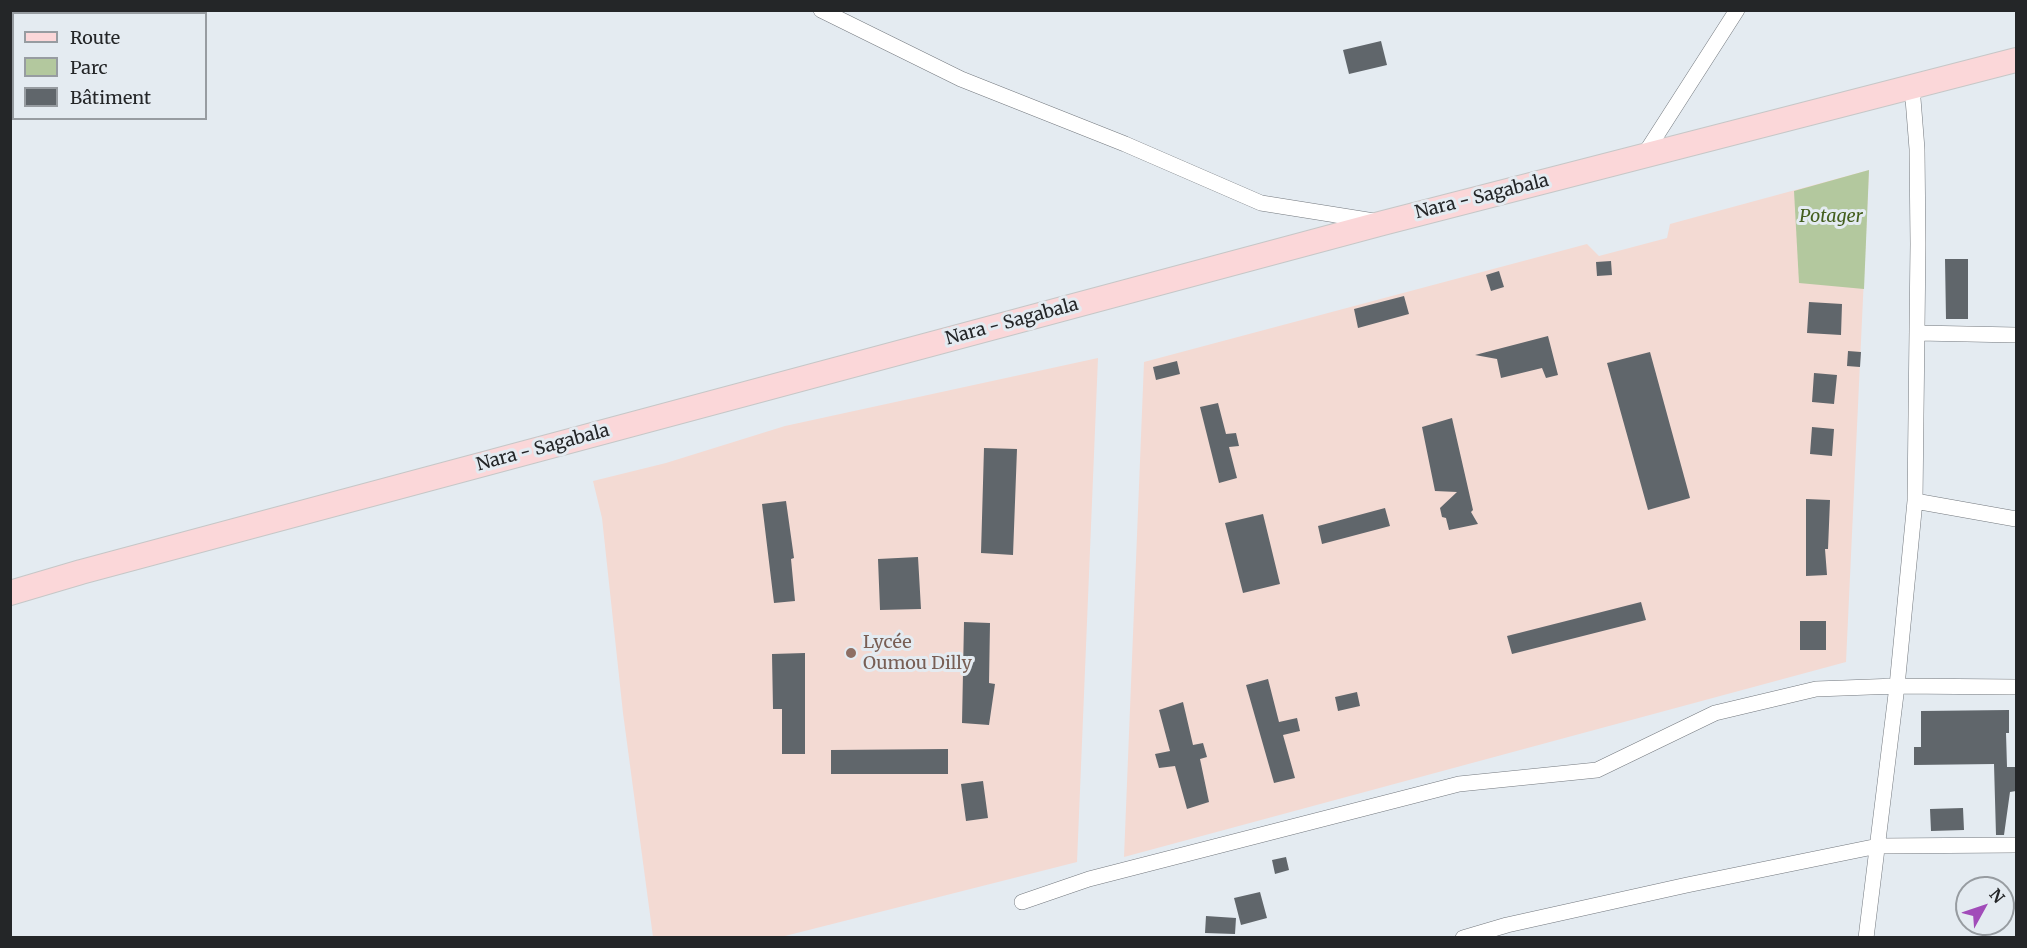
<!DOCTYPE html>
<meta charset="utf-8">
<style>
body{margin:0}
#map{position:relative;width:2027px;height:948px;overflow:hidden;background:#e4ebf1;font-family:Merriweather,serif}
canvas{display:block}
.frame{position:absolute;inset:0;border:12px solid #242628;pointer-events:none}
.legend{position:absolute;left:12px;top:12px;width:195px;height:108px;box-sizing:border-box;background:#e4ebf1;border:2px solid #979ca1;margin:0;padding:8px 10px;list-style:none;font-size:18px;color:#242628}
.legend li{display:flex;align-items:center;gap:12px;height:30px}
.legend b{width:30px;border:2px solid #979ca1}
.north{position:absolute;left:1955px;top:876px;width:60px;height:60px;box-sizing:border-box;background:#e4ebf1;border:2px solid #979ca1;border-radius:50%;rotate:50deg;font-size:16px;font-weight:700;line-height:24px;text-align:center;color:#242628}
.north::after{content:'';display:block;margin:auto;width:21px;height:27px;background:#a14cb9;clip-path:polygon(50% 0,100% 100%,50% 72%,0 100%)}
</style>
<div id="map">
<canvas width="2027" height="948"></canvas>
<div class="frame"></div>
<ul class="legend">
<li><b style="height:8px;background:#fbd7d9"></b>Route</li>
<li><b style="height:16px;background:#b3c89e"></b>Parc</li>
<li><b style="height:16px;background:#60666b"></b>Bâtiment</li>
</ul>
<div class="north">N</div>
</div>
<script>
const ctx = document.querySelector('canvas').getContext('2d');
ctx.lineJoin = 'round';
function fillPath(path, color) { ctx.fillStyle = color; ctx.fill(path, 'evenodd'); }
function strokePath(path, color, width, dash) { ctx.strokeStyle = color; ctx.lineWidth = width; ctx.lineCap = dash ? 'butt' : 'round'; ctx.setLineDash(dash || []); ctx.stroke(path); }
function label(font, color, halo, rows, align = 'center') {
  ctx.font = font + ' Merriweather,serif'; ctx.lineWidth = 6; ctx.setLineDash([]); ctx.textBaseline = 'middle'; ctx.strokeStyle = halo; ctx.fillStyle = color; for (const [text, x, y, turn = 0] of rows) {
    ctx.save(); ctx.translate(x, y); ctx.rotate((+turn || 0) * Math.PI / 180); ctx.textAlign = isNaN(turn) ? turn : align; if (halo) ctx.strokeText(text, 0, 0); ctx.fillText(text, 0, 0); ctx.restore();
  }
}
const education = new Path2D(`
 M1869,170L1846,662L1124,857L1144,362L1587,244L1599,256L1667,238L1670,224Z
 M1098,358L1077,862L781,937H653L623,713L602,518L593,481L666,463L785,426Z`);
const green = new Path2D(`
 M1869,170L1864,289L1799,283L1794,191Z`);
const building = new Path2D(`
 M1381,41L1387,65L1349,74L1343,50Z
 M1945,259H1968V319H1946Z
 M1611,261L1612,275L1597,276L1596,262Z
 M1499,271L1504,287L1491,291L1486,275Z
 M1404,296L1409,314L1358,328L1354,309Z
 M1809,302L1842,304L1841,335L1807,333Z
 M1548,336L1558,375L1546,378L1542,368L1501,378L1497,359L1475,355Z
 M1848,351L1861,352L1860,367L1847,366Z
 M1650,352L1690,498L1648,510L1607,363Z
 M1177,361L1180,374L1156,380L1153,367Z
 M1814,373L1837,375L1834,404L1812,402Z
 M1218,403L1226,434L1236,433L1239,446L1229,447L1237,478L1219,483L1200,407Z
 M1452,418L1473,510L1471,512L1478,524L1449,530L1446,518L1442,517L1440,508L1457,492L1435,491L1422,427Z
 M1812,427L1834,429L1832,456L1810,454Z
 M984,448L1017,449L1013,555L981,553Z
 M1806,499L1830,500L1828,549H1825L1827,575L1806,576Z
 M786,501L794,558L791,559L795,601L774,603L762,504Z
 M1385,508L1390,526L1322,544L1318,526Z
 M1263,514L1280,584L1243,593L1225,523Z
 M918,557L921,609L880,610L878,559Z
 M1641,602L1646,620L1512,654L1507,636Z
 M1800,621H1826V650H1800Z
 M964,622L990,623L989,683L995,684L989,725L962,723Z
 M805,653V754H782V709H773L772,654Z
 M1268,679L1279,722L1297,718L1300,731L1283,735L1295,778L1274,783L1246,685Z
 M1357,692L1360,706L1338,711L1335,697Z
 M1183,702L1193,745L1203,743L1207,757L1200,759L1209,802L1187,809L1175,766L1159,768L1155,754L1170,751L1159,710Z
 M2009,710V733H2006L2007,767H2016V791L2010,792L2004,835H1996L1994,764L1914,765V747H1921V711Z
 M948,749V774H831V750Z
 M983,781L988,818L966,821L961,784Z
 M1963,808L1964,830L1931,831L1930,809Z
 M1286,857L1289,870L1275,874L1272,860Z
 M1260,892L1267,918L1241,925L1234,898Z
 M1206,916L1236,918L1235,934L1205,933Z`);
const street = new Path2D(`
 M821,10L961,79L1125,144L1261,203L1374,221
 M1644,155L1737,10
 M1918,333L2016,335
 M1915,501L2016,519
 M1022,902L1089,879L1459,784L1597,770L1715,713L1816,689L1897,686L2016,687
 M1463,938L1507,925L1687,885L1878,846L2016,845
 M1866,938L1897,686L1915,501L1918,244L1917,149L1912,86`);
const primary = new Path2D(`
 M10,593L81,572L1383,223L2016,60`);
const markers = [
 [851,653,6,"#8d6e63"]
];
const streetNames = [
 ["Nara - Sagabala",1482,197,-14],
 ["Nara - Sagabala",1012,322,-15],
 ["Nara - Sagabala",543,448,-15]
];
const parkNames = [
 ["Potager",1831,217]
];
const educationNames = [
 ["Lycée",863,643],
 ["Oumou Dilly",863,664]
];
fillPath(education, '#f3dad3');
fillPath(green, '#b3c89e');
fillPath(building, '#60666b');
strokePath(street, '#73787e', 16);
strokePath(primary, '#c6c7c7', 26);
strokePath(street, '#fff', 15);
strokePath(primary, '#fbd7d9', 24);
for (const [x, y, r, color] of markers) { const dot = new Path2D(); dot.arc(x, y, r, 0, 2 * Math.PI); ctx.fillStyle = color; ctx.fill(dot); strokePath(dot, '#e4ebf1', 2); }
label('18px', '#242628', '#e4ebf1', streetNames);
label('italic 18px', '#435e1d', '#e4ebf1', parkNames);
label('18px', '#785e54', '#e4ebf1', educationNames, 'left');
</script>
